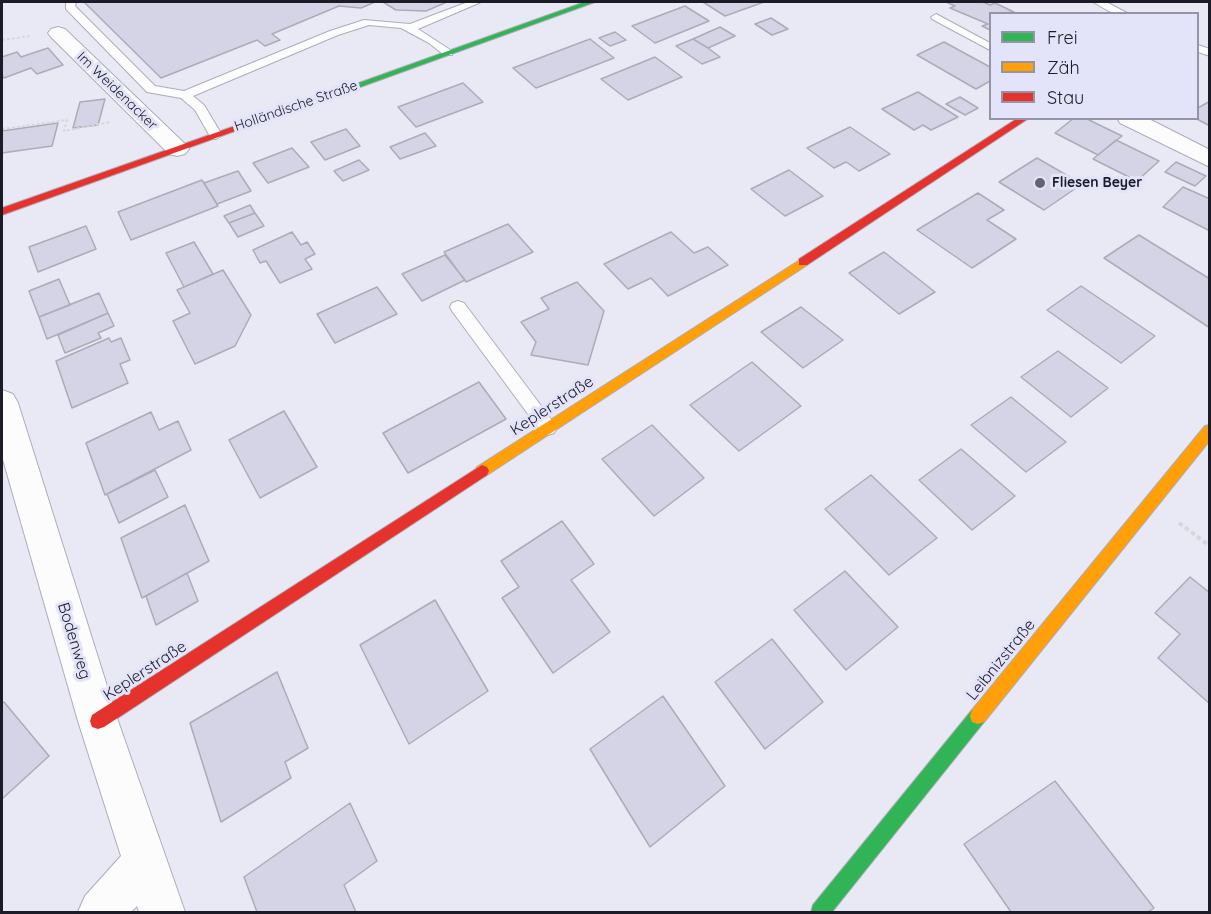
<!DOCTYPE html>
<meta charset="utf-8">
<style>
body{margin:0}
#map{position:relative;width:1211px;height:914px;overflow:hidden;background:#e8e9f4;font-family:Quicksand,sans-serif}
canvas{display:block}
.frame{position:absolute;inset:0;border:3px solid #1c1c29;pointer-events:none}
.legend{position:absolute;left:989px;top:12px;width:210px;height:108px;box-sizing:border-box;background:#e3e4f9;border:2px solid #9394a6;margin:0;padding:8px 10px;list-style:none;font-size:18px;color:#1c1c29}
.legend li{display:flex;align-items:center;gap:12px;height:30px}
.legend b{width:30px;border:2px solid #9394a6}
</style>
<div id="map">
<canvas width="1211" height="914"></canvas>
<div class="frame"></div>
<ul class="legend">
<li><b style="height:8px;background:#30b455"></b>Frei</li>
<li><b style="height:8px;background:#ff9f0a"></b>Zäh</li>
<li><b style="height:8px;background:#e5322d"></b>Stau</li>
</ul>
</div>
<script>
const ctx = document.querySelector('canvas').getContext('2d');
ctx.lineJoin = 'round';
function fillPath(path, color) { ctx.fillStyle = color; ctx.fill(path, 'evenodd'); }
function strokePath(path, color, width, dash) { ctx.strokeStyle = color; ctx.lineWidth = width; ctx.lineCap = dash ? 'butt' : 'round'; ctx.setLineDash(dash || []); ctx.stroke(path); }
function label(font, color, halo, rows, align = 'center') {
  ctx.font = font + ' Quicksand,sans-serif'; ctx.lineWidth = 6; ctx.setLineDash([]); ctx.textBaseline = 'middle'; ctx.strokeStyle = halo; ctx.fillStyle = color; for (const [text, x, y, turn = 0] of rows) {
    ctx.save(); ctx.translate(x, y); ctx.rotate((+turn || 0) * Math.PI / 180); ctx.textAlign = isNaN(turn) ? turn : align; if (halo) ctx.strokeText(text, 0, 0); ctx.fillText(text, 0, 0); ctx.restore();
  }
}
const building = new Path2D(`
 M84,2H375L361,8L339,6L272,34L280,40L265,46L257,40L161,78Z
 M383,2H447L426,11L396,10Z
 M703,2H764L725,16Z
 M946,2H983L990,5L995,3L1014,12L990,14V30L982,26L988,24L950,8L955,6Z
 M685,6L709,21L655,43L632,26Z
 M771,18L788,29L772,35L755,24Z
 M720,27L735,36L708,48L693,39Z
 M615,32L626,40L610,46L599,38Z
 M590,39L614,58L536,88L513,68Z
 M693,39L708,48L720,57L702,64L676,46Z
 M944,42L990,67V81L976,89L917,55Z
 M48,48L63,65L37,74L31,68L4,78L2,75V57L17,52L21,57Z
 M655,57L682,77L628,100L601,79Z
 M463,83L483,102L416,127L398,107Z
 M918,92L958,117L931,130L923,125L914,130L882,109Z
 M960,97L978,108L965,115L946,104Z
 M105,99L98,125L73,128L80,102Z
 M1210,101V126L1195,118L1198,108Z
 M1074,118H1085L1122,136L1098,155L1055,133Z
 M58,123L52,146L2,153V131Z
 M850,127L890,154L859,171L846,162L834,168L807,148Z
 M346,129L360,146L325,160L311,142Z
 M425,133L436,146L400,159L390,147Z
 M1116,140L1159,161L1137,181L1093,159Z
 M292,148L309,167L268,183L253,163Z
 M1037,158L1082,184L1044,210L999,182Z
 M359,160L369,170L343,181L334,171Z
 M1176,162L1206,176L1195,186L1165,172Z
 M789,170L823,196L785,216L751,189Z
 M238,171L251,191L217,204L204,183Z
 M202,180L218,206L131,240L118,212Z
 M1183,187L1210,199V231L1163,207Z
 M978,193L1004,210L987,220L1016,239L972,268L917,230Z
 M250,205L255,213L229,223L224,216Z
 M255,213L264,226L238,237L229,223Z
 M508,224L533,252L466,282L444,252Z
 M86,226L96,249L38,272L29,247Z
 M292,232L301,245L307,242L315,254L305,259L312,269L280,283L266,261L260,263L253,250Z
 M671,232L694,253L708,247L728,265L668,296L651,278L628,289L604,264Z
 M1139,235L1210,279V328L1104,258Z
 M194,242L213,274L184,287L166,253Z
 M884,252L935,292L899,314L849,273Z
 M445,255L465,280L422,301L402,274Z
 M223,270L251,315L235,346L195,364L173,321L190,313L177,290Z
 M59,279L70,305L39,317L29,291Z
 M577,282L604,311L588,365L531,355L536,342L521,322L549,309L541,298Z
 M1081,286L1155,336L1121,363L1047,310Z
 M377,287L397,314L335,343L317,314Z
 M99,293L108,313L47,339L39,317Z
 M801,307L843,340L803,368L761,332Z
 M108,313L114,326L98,333L101,338L65,353L58,335Z
 M109,338L111,342L121,338L130,360L120,364L128,383L72,408L56,361Z
 M1058,351L1108,388L1071,417L1021,377Z
 M752,362L801,406L739,451L690,405Z
 M479,382L506,419L408,473L383,433Z
 M1011,397L1066,442L1026,472L971,425Z
 M284,411L317,467L260,498L229,440Z
 M151,412L159,430L178,421L191,450L105,495L86,443Z
 M652,425L704,478L654,516L602,459Z
 M961,449L1015,496L972,530L919,480Z
 M155,470L168,497L119,523L107,494Z
 M871,475L937,538L889,575L825,509Z
 M185,505L209,561L142,598L121,538Z
 M562,521L594,564L571,580L610,632L553,673L502,598L519,587L501,561Z
 M845,571L898,627L846,670L794,610Z
 M187,573L198,601L156,625L146,596Z
 M1190,577L1210,593V704L1158,658L1180,634L1155,613Z
 M435,600L488,691L409,744L360,645Z
 M772,639L823,702L765,749L715,682Z
 M277,672L308,748L285,762L291,778L221,822L190,723Z
 M663,696L725,786L650,847L590,749Z
 M4,702L49,756L2,799V703Z
 M1055,781L1154,908L1148,912H1011L964,844Z
 M350,803L377,861L344,885L356,912H257L244,877Z`);
const pathFar1 = new Path2D(`
 M2,40L31,36
 M2,129L67,120L64,131L111,122`);
const path = new Path2D(`
 M1179,523L1210,546`);
const lane = new Path2D(`
 M66,2H76L75,6L155,86L184,91L330,31L364,20L410,24L468,2H481L418,29L452,51V55H444L429,43L401,28L369,25L338,35L193,96L204,105L222,135L216,139L211,138L195,110L181,98L147,92L66,9Z
 M1093,2H1106L1129,14H1114Z
 M936,14L990,43V50L932,19L931,17Z
 M1198,45L1210,49V56L1198,52Z
 M458,301L464,303L554,423L557,428L554,433L548,435L542,433L452,311L450,307L452,303Z`);
const street = new Path2D(`
 M58,27L65,29L185,144L189,149L185,154L177,156L169,154L51,37L48,33L51,29Z
 M1117,118H1147L1210,150V167L1120,123Z
 M2,390L13,394L18,403L118,721L185,912H139L137,906L131,912H78L85,896L121,856L78,721L2,456Z`);
const fast = new Path2D(`
 M585,2H595L258,124L250,122Z
 M978,708L984,710L986,716L984,722L832,912H811L813,905L972,710Z`);
const slow = new Path2D(`
 M803,258L809,262L807,265L487,475L482,477L477,475L475,471L477,467Z
 M1210,425V440L984,722L978,724L972,722L970,716L972,710L1205,426Z`);
const jam = new Path2D(`
 M1018,118H1029L807,265H799V259Z
 M252,120L260,122L2,215V208Z
 M482,465L487,467L489,471L487,475L104,727L98,729L92,727L90,721L92,715Z`);
const markers = [
 [1040,183,6,"#636470"]
];
const farStreetnames = [
 ["Im Weidenacker",117,91,44],
 ["Holländische Straße",296,106,-19]
];
const farPoinames = [
 ["Fliesen Beyer",1052,183]
];
const streetNames = [
 ["Keplerstraße",552,406,-33],
 ["Bodenweg",74,641,73],
 ["Leibnizstraße",1001,660,-51],
 ["Keplerstraße",145,671,-33]
];
fillPath(building, '#d4d4e6');
strokePath(building, '#acacb8', 1.5);
strokePath(lane, '#adadb8', 2);
strokePath(street, '#adadb8', 2);
strokePath(fast, '#adadb8', 2);
strokePath(slow, '#adadb8', 2);
strokePath(jam, '#adadb8', 2);
strokePath(pathFar1, '#d7d7db', 2, [3, 2]);
strokePath(path, '#d7d7db', 4, [4.5, 3]);
fillPath(lane, '#fcfcfd');
fillPath(street, '#fcfcfd');
fillPath(fast, '#30b455');
fillPath(slow, '#ff9f0a');
fillPath(jam, '#e5322d');
for (const [x, y, r, color] of markers) { const dot = new Path2D(); dot.arc(x, y, r, 0, 2 * Math.PI); ctx.fillStyle = color; ctx.fill(dot); strokePath(dot, '#e3e4f9', 2); }
label('14px', '#1c1c29', '#e3e4f9', farStreetnames);
label('bold 14px', '#1c1c29', '#e3e4f9', farPoinames, 'left');
label('16px', '#1c1c29', '#e3e4f9', streetNames);
</script>
